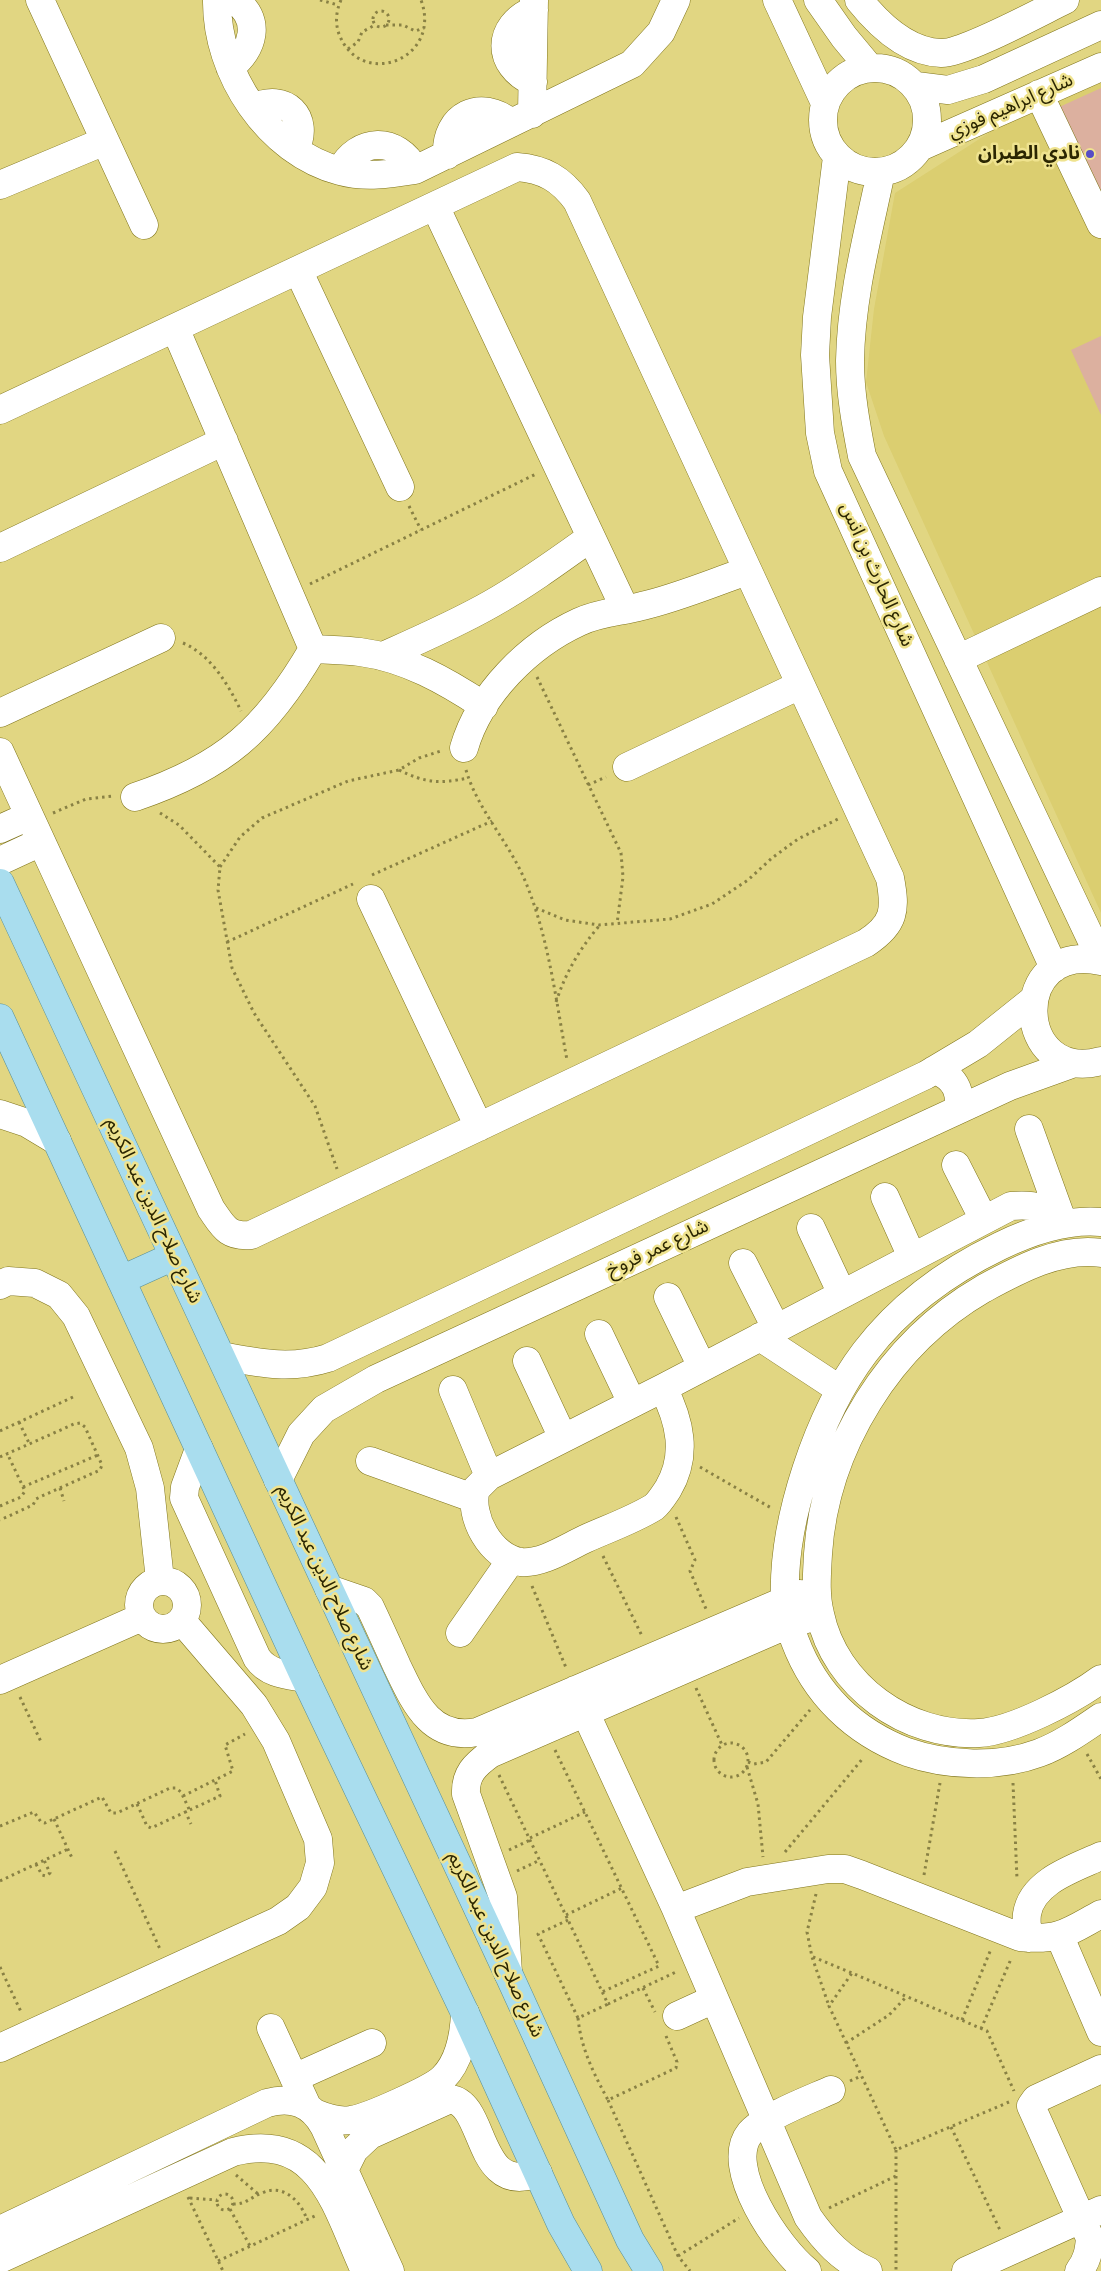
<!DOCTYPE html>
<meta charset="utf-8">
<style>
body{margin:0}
canvas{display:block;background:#e1d682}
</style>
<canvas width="1101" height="2271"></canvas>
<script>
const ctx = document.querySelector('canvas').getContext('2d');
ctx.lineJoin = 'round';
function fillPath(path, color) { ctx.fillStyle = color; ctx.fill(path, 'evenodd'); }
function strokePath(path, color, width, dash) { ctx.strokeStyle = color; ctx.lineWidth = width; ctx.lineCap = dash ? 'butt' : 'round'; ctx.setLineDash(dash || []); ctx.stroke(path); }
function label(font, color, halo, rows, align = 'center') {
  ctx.font = font + ' "Titillium Web","Noto Sans Arabic",sans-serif'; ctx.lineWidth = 5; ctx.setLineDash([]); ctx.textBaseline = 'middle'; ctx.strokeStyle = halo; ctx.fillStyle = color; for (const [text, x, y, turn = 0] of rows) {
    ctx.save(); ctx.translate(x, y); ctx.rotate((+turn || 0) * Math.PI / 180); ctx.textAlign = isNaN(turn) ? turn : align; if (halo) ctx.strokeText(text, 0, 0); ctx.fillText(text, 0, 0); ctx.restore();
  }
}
const built = new Path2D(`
 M1101,73V913L884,436L866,382L874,309L895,193L1034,104Z`);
const green = new Path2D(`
 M1101,88V201L1057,108Z
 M1101,336V415L1071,350Z`);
const path = new Path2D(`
 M320,0L338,5
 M341,0C336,11 335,23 339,34C360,90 443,60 421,0
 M373 19a8 8 0 1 1 16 0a8 8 0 1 1-16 0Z
 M386,25H403L415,31L424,28
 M348,49L358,42L362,32L375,25
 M409,506L421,530
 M310,584L536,474
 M183,643C211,655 228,684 241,711
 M537,677L621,853L623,877L617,924
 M399,770C426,783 439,784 468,778
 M466,770C478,811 510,843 526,883C549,939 556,1001 567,1060
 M588,785L606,777
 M53,813L86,799L114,796
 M160,813L179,825L220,867L218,890L232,968L254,1013L315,1106L337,1169
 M220,867L240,837L262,818L348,781L399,770L419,758L441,751
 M372,875L492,821
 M536,908L565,920L599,925L670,919L712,904L748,880L772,858L798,839L838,819
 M227,942L353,884
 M556,1002C566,972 579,950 599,926
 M19,1422L29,1443
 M0,1431L73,1397
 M0,1457L74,1424L80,1423L85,1427L102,1465L100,1470L42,1496L36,1499L33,1505L0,1520
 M700,1467L773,1509
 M23,1487L98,1455
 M60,1488L64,1501
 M0,1506L21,1497L25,1491L7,1453
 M676,1517L695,1560L690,1571L706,1609
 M603,1556L642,1636
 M532,1586L567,1670
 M696,1688L722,1745
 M20,1697L42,1744
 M714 1760a17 17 0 1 1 34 0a17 17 0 1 1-34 0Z
 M555,1750L659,1966L602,1992
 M1087,1754L1101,1779
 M748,1762L754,1764L766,1762L810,1710
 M747,1767L758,1804L763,1857
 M499,1775L608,2004L678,1971
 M1013,1783L1017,1879
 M183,1796L233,1771L225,1745L245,1734
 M137,1804L147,1826L151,1828L220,1796L215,1780
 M185,1811L191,1824
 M54,1819L72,1858
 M0,1826L34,1812L41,1822L45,1823L102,1797L111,1813H117L170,1788H176L181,1792L189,1809
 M530,1838L585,1812
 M509,1850L530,1840
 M115,1851L160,1949
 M785,1852L864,1757
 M36,1864L42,1875L46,1876L50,1873L44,1860
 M517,1871L540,1860
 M924,1875L940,1783
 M0,1881L68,1849
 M816,1894L807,1932L812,1957L829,2006
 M566,1915L622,1888
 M568,1920L538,1934L578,2018L608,2004
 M813,1957L852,1973
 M0,1967L22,2014
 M643,1988L655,2012
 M578,2018C581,2049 594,2074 608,2100L676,2068L677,2062L666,2036
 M962,2020L991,1949
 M981,2029L1011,1959
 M846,2043L889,2015L907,1996
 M850,2081L861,2076
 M608,2100L678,2256L690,2271
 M1009,2102L896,2150L829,2006L852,1973L987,2031L1014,2091
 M951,2127L1000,2230
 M896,2150V2271
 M236,2175L258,2194
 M217 2202a8 8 0 1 1 16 0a8 8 0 1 1-16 0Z
 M188,2197L223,2271
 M190,2198L217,2200
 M233,2204C245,2205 251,2197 262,2193C283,2183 301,2201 307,2220
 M829,2208L896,2176
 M230,2209L250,2246
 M678,2256L739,2218
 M218,2261L315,2216`);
const minor = new Path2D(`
 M40,0L144,225
 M217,0C216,73 268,152 340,171C365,178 390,174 415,170L632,64L661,32L676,0
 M777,0L825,103
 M818,0L844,37L869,67
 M859,0C879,25 907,52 941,53C963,54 1040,12 1065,0
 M230,67C254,50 262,18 234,0
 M823 120a52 52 0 1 1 104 0a52 52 0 1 1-104 0Z
 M533,82C496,65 496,26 534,10
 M916,86L948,90L984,79L1101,25
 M1039,94L1101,224
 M253,108C285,92 311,117 295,150
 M532,114L534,0
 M920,147L1101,67
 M447,155C445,115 481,98 511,123
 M837,157L817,317L815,355L820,433L828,471L1054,968
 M340,171C358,137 397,136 415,170
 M881,172C868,234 851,297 850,361C850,393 856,425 862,456L1101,960
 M0,185L105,141
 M435,206L625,609
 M298,270L400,487
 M175,328L313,649
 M0,410L517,167C544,169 561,179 577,201L890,878C896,910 895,924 866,943L251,1235C227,1237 223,1226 211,1209L0,752
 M0,548L224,441
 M313,649C329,650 345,650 360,652C406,658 446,681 484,706
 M383,656C419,640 456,624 491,604C525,585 558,561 590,538
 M958,659L1101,591
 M0,713L161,638
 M464,748C480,693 529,645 579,622C600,612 621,612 642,606C677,598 712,583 747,571
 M627,767L800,685
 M135,797C224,767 266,730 313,649
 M0,829L29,816
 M0,861L41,842
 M371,899L479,1127
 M1101,961C1007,941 1015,1085 1101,1061
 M934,1070C954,1076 962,1091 958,1110
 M0,1114L27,1123L57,1141
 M1029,1129L1063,1223
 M956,1165L984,1220
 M885,1197L912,1257
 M1101,1222C1066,1219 1031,1231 1000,1246C948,1271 900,1306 865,1352C818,1414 782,1521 785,1599C785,1613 790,1628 795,1641C815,1694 854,1732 907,1752C947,1766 999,1768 1039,1753C1061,1745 1082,1730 1101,1717
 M811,1228L842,1294
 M1101,1253C1060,1247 1018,1270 983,1289C890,1343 825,1446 818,1554C817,1574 815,1594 820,1614C835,1686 907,1737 979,1733C1013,1731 1074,1699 1101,1679
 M743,1263L776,1328
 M0,1285L8,1281L35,1283L59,1295L76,1316L139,1448L150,1488L160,1580
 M668,1297L702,1367
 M599,1334L632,1403
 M760,1337L839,1389
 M221,1356C259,1363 290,1370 328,1358L926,1075L978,1044L1033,1000
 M527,1361L563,1438
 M663,1388C680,1421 688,1455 668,1489C664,1495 659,1503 654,1507C633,1520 607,1529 585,1539C566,1548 542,1564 521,1562C491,1558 468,1516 476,1489L489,1476L663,1388L1011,1206C1036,1204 1045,1207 1063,1223
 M453,1390L489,1476
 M199,1449L185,1487L184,1498L257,1658C268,1674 287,1675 305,1678
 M370,1461L473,1498
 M278,1480L301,1434L324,1409L376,1379L1010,1086L1074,1063
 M139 1605a24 24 0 1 1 48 0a24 24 0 1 1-48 0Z
 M329,1589L364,1601L370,1607C379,1626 388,1646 397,1666C414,1701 430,1741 477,1732L800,1594
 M460,1633L511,1560
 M0,1680L142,1617
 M575,1690L676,1909L808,2217C824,2240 842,2260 868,2271
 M676,1909L747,1882L828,1869H845L862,1875L1020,1937C1060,1941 1068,1932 1101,1914
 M1060,1937L1101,2032
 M1028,1938C1027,1930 1026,1921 1027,1914C1032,1881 1075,1868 1101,1856
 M508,1973L503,1897L466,1794C465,1774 475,1765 490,1754L789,1624L806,1619
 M677,2016L714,1999
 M271,2028L307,2106
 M0,2048L278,1921L298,1907L313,1887L320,1863L318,1839L276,1741L254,1705L182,1621
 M294,2078L372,2043
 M317,2114C329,2119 339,2122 351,2120C367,2118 432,2089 443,2078C460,2061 464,2036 465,2013
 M334,2175L344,2170L354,2150L370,2135L450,2099C487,2103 475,2197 538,2173
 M0,2230L267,2103C292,2096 311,2103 324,2126L390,2271
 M0,2259L233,2152C321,2130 336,2209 365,2271
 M807,2271C779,2249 722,2167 750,2133C763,2117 811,2099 831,2090
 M966,2271L1101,2210
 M1079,2271C1087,2261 1089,2251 1090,2238L1031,2106L1036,2099L1101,2069`);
const major = new Path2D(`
 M0,883L508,1973L630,2240L649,2271
 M0,1018L305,1678L465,2013L561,2224L588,2271
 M121,1280L174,1256`);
const markers = [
 [1090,154,5,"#574dc5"]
];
const streetNames = [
 ["شارع ابراهيم فوزي",1011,107,-24],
 ["شارع الحارث بن انس",876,575,66],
 ["شارع صلاح الدين عبد الكريم",153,1211,65],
 ["شارع عمر فروخ",658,1249,-25],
 ["شارع صلاح الدين عبد الكريم",324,1578,65],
 ["شارع صلاح الدين عبد الكريم",495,1945,65]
];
const poiNames = [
 ["نادي الطيران",1080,154]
];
fillPath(built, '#dbce70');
fillPath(green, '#dcb09f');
strokePath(minor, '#80751b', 29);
strokePath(major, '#588e94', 29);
strokePath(path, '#898144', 3, [2.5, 4]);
strokePath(minor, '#fff', 28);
strokePath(major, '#a9ddee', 28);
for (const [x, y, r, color] of markers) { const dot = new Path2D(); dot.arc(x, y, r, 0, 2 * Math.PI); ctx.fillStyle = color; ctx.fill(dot); strokePath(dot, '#efe38f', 2); }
label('19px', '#2b2602', '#efe38f', streetNames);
label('bold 19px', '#2b2602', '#efe38f', poiNames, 'right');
</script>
